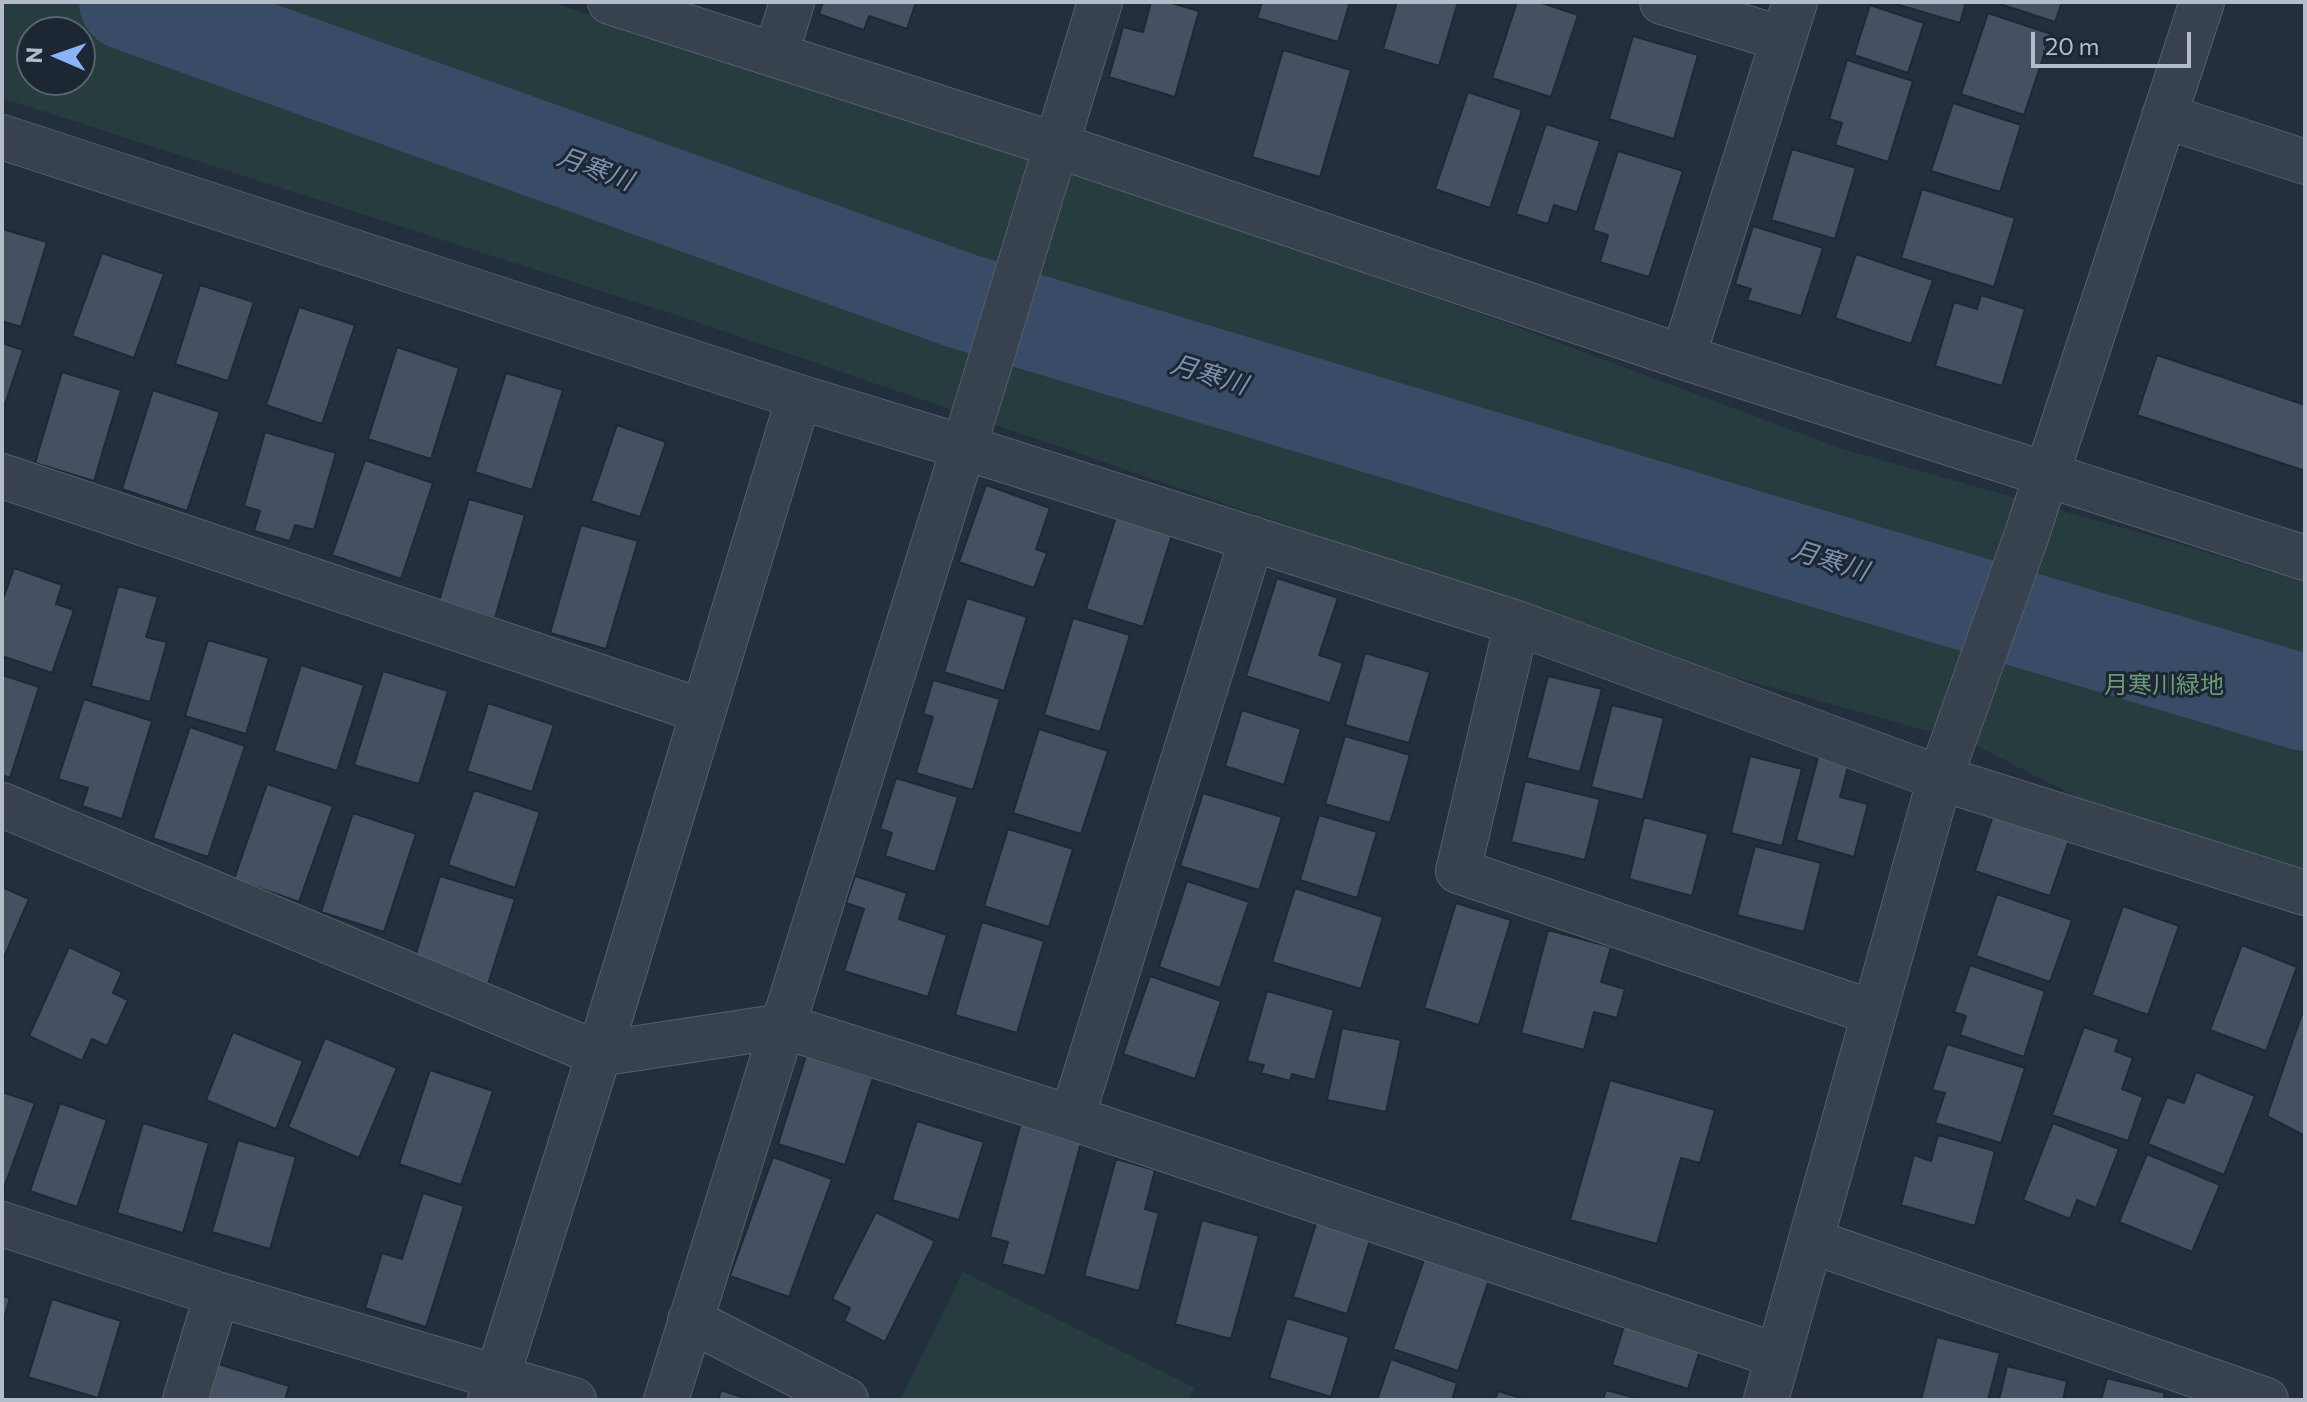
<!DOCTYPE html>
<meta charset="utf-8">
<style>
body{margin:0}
#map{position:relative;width:2307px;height:1402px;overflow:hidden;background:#242f3e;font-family:Commissioner,sans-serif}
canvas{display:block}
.frame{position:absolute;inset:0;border:4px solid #b4bcc9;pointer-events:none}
.north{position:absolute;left:16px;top:16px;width:80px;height:80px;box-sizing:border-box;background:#1d2633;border:2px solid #59626f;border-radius:50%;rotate:272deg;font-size:22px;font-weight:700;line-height:32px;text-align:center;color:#b4bcc9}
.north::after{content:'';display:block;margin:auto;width:28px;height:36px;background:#8ab4f8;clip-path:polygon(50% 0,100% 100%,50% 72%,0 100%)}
.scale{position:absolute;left:2031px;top:32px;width:160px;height:36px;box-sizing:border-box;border:4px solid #b4bcc9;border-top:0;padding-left:10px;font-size:24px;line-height:28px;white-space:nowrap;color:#b4bcc9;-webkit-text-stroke:6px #1d2633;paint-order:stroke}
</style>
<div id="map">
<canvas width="2307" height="1402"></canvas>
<div class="frame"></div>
<div class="north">N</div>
<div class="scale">20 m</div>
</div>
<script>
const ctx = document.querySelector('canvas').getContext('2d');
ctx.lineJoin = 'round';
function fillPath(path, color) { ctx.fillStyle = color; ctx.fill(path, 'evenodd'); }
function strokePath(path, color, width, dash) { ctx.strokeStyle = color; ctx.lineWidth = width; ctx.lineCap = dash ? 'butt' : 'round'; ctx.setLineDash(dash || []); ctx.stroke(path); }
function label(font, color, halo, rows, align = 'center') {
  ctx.font = font + ' Commissioner,"Noto Sans JP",sans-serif'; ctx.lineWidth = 6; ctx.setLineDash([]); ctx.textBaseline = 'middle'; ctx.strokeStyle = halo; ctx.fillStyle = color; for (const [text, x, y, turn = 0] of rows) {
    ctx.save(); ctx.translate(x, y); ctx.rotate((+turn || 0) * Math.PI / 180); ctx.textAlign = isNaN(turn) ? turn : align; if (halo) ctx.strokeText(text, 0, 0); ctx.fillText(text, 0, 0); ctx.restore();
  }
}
const green = new Path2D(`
 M2,2H551L1054,166L1509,324L1842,449L2152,536L2305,582V871L2124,821L1971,743L1709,670L679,316L2,98ZM32,32H80V80H32Z
 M963,1272L1195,1388L1189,1400H900Z`);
const river = new Path2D(`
 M127,2L962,301L1742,536L2305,703`);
const building = new Path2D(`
 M823,2H916L907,29L869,16L864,30L819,14Z
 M1151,2H1168L1199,11L1175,97L1109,77L1123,27L1143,32Z
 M1262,2H1350L1338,42L1257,18Z
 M1397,2H1458L1439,66L1383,49Z
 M1517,2H1539L1578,15L1551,97L1492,78Z
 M1889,2H1966L1960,23Z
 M1994,2H2062L2055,22Z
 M1870,5L1924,23L1908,73L1854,55Z
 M1988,13L2051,34L2024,115L1961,94Z
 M1633,36L1698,55L1674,139L1609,119Z
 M1283,50L1351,70L1320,177L1252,157Z
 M1847,60L1913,81L1888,162L1835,145L1842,123L1829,119Z
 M1468,92L1522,110L1490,208L1435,189Z
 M1953,103L2021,125L2000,192L1931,171Z
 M1546,124L1600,141L1577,212L1554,205L1548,224L1516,214Z
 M1792,149L1856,168L1835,239L1771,220Z
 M1618,151L1683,171L1649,277L1600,262L1608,235L1593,230Z
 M1922,189L2015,218L1994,287L1901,258Z
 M1753,226L1823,248L1801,316L1747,300L1751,289L1735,284Z
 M2,229L47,242L21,327L2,321Z
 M102,253L164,274L134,358L72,336Z
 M1856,254L1933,280L1911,344L1835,318Z
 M200,285L254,302L228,381L175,364Z
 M1981,295L2025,309L2002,386L1935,366L1954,302L1977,309Z
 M299,307L355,325L322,424L266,405Z
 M2,343L23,350L2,413Z
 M397,347L459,368L431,459L368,439Z
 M2157,355L2305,405V471L2137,415Z
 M62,372L121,390L94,481L35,463Z
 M506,373L563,390L532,490L475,472Z
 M153,390L220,412L187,511L122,489Z
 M617,425L666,442L640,517L591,501Z
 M265,432L336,453L314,530L295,525L290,541L254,531L260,511L244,506Z
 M365,460L433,483L401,579L332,555Z
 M986,485L1050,508L1036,549L1047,553L1034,588L959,562Z
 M469,499L525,515L495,618L439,601Z
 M1116,517L1172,535L1143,627L1086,609Z
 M581,525L638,541L606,649L550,633Z
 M14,568L62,585L56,604L74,610L52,673L2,656V602Z
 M1277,578L1338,598L1319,655L1343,663L1330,703L1246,676Z
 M118,586L158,597L146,637L167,642L150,702L91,686Z
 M967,598L1027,617L1004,691L944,672Z
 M1073,618L1130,635L1100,732L1044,715Z
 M208,640L269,658L246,734L185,716Z
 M1365,653L1430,672L1409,743L1345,725Z
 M301,665L364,685L337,771L274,751Z
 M383,671L448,691L419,784L354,765Z
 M2,675L39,687L10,778L2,775Z
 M1548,676L1602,689L1580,772L1527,758Z
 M933,680L1000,699L973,790L916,773L933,717L923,714Z
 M84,699L152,721L122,819L82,806L88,788L58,779Z
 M488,703L554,725L532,792L467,771Z
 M1612,705L1664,718L1643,800L1591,787Z
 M1242,710L1301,729L1284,785L1225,766Z
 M190,727L245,746L208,857L153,838Z
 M1039,729L1108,751L1081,834L1013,813Z
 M1345,736L1410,755L1390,823L1325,804Z
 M1821,746L1851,755L1840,797L1868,804L1854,857L1796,840Z
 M1750,756L1802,769L1782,846L1731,833Z
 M896,778L958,797L935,872L885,856L892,833L880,829Z
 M1525,781L1600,799L1585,860L1511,842Z
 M267,784L333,806L299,902L234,879Z
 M474,790L540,812L515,888L448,865Z
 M1203,793L1282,817L1259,890L1180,866Z
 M353,813L416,834L384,932L321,912Z
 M1319,815L1377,832L1357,898L1300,880Z
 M1993,815L2069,840L2050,896L1975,871Z
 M1644,817L1708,834L1692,896L1629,879Z
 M1008,829L1073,849L1049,927L984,906Z
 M1755,846L1821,863L1804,932L1737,915Z
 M440,876L515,899L487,987L413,963Z
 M855,876L907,893L899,919L947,935L928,997L844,971L864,909L846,903Z
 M1187,881L1249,902L1220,988L1159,967Z
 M2,887L29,899L2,962Z
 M1295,888L1383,917L1361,989L1272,962Z
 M1997,894L2072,920L2050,982L1976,956Z
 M1456,903L1511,920L1479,1025L1424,1008Z
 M2123,906L2179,926L2148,1015L2092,995Z
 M982,922L1044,941L1017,1033L955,1015Z
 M1548,930L1611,947L1601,982L1625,989L1617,1018L1594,1012L1584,1050L1521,1033Z
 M2242,945L2297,967L2266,1051L2210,1030Z
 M69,947L122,972L113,993L128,1000L107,1046L92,1039L82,1061L29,1036Z
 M1970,965L2045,991L2024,1057L1960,1035L1966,1016L1954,1012Z
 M1150,976L1221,1001L1195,1079L1123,1054Z
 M1267,991L1334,1010L1315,1080L1292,1074L1290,1081L1261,1073L1264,1065L1247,1061Z
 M2305,1005V1136L2267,1116Z
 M2084,1027L2119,1039L2115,1051L2133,1058L2122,1089L2143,1097L2128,1141L2052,1115Z
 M1342,1028L1401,1040L1386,1112L1327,1100Z
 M233,1032L303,1061L276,1129L206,1100Z
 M325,1038L397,1068L359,1158L288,1127Z
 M1947,1044L2025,1068L2001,1143L1935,1123L1945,1093L1932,1090Z
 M806,1056L873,1078L845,1165L778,1144Z
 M430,1070L493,1091L461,1185L399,1164Z
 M2196,1072L2255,1096L2224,1175L2148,1144L2167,1097L2184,1103Z
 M1610,1080L1715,1110L1700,1163L1681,1158L1657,1244L1570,1220Z
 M2,1092L35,1103L2,1193Z
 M60,1103L107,1120L77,1207L30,1191Z
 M917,1121L984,1142L959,1220L892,1200Z
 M1021,1122L1082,1139L1045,1276L1002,1264L1008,1242L990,1237Z
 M143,1123L209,1143L183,1233L117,1213Z
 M2053,1123L2119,1149L2096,1208L2077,1200L2070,1219L2023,1200Z
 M1938,1135L1995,1151L1975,1226L1901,1205L1914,1155L1931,1161Z
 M238,1140L296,1157L270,1249L212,1232Z
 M2147,1154L2220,1185L2192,1252L2119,1222Z
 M773,1157L832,1179L789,1297L730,1276Z
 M1116,1159L1155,1170L1145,1209L1159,1213L1139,1291L1084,1276Z
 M423,1193L464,1206L426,1327L365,1308L382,1253L402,1259Z
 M1320,1211L1374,1227L1347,1314L1293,1297Z
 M876,1212L935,1241L885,1342L844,1321L850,1308L832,1299Z
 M1202,1220L1259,1236L1231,1339L1175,1324Z
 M1427,1251L1491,1274L1458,1371L1393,1349Z
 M2,1296L10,1298L2,1325Z
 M52,1299L121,1321L98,1398L28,1377Z
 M1629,1310L1705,1334L1688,1389L1612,1365Z
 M1287,1318L1349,1337L1331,1397L1269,1378Z
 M1937,1337L2000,1353L1988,1400H1921Z
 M1391,1359L1457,1383L1452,1400H1377Z
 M212,1362L289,1386L285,1400H200Z
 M2007,1366L2067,1381L2063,1400H1999Z
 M2107,1378L2165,1393L2163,1400H2101Z
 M721,1390L750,1400H718Z
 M1606,1390L1643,1400H1603Z
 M1498,1391L1527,1400H1495Z`);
const street = new Path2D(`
 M610,2L1056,145L1683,357L2305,558
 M1662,2L1783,39
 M776,54L792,2
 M2164,116L2305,162
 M2,137L799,397L963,447L1517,623L1940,778L2305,893
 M1683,357L1795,2
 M2,476L702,711
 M1517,623L1458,871L1874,1013
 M2,805L599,1054L783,1026L1072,1118L1778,1356
 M1072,1118L1252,538
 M2,1224L217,1294L574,1400
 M1811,1241L2266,1400
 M690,1320L846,1400
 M185,1400L217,1294
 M490,1400L599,1054L799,397
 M666,1400L981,392L1100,2
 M1766,1400L1940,778L2026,537L2202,2`);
const parkNames = [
 ["月寒川緑地",2164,685]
];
const waterNames = [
 ["月寒川",595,169,20],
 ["月寒川",1209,375,17],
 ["月寒川",1830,561,17]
];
fillPath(green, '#263c3f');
strokePath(river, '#394c67', 96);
fillPath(building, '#455162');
strokePath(building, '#1f2835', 2);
strokePath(street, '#565f6c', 46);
strokePath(street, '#38414e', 44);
label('24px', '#6b9a76', '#1d2633', parkNames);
label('italic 26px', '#7c92b1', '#1d2633', waterNames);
</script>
